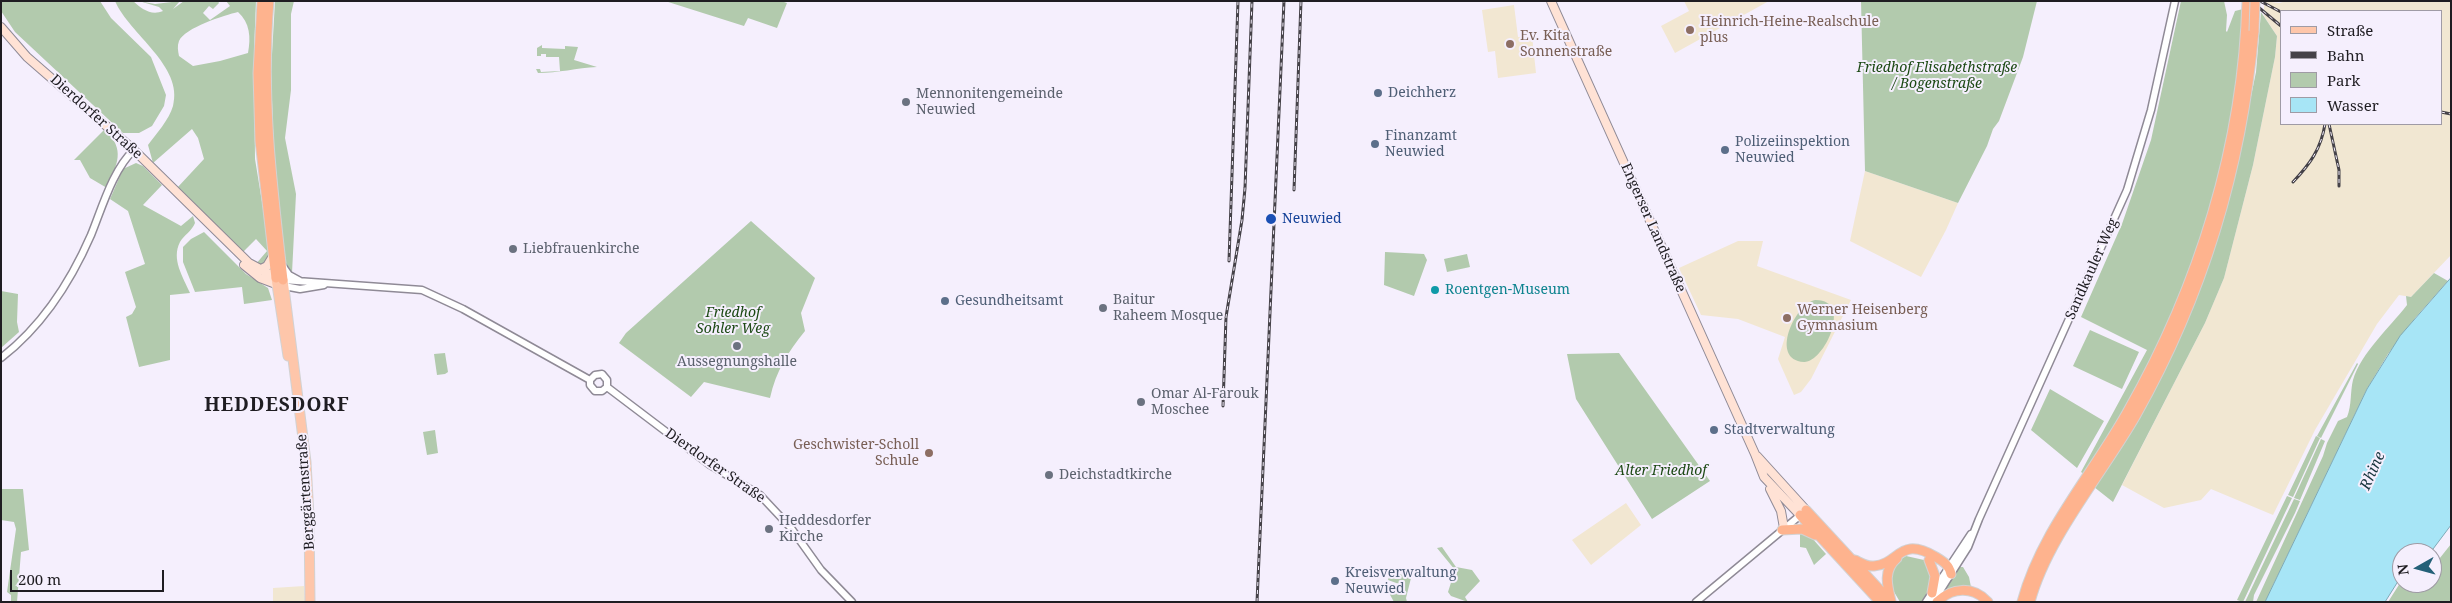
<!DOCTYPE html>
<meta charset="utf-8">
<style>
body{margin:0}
#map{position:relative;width:2452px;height:603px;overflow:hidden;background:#f5effd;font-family:"Noto Serif",serif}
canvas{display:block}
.frame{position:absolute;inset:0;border:2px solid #1f1d22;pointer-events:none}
.legend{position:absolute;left:2280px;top:10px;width:162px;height:115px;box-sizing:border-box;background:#f5effd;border:1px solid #9f9ba5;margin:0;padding:6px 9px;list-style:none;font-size:15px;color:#1f1d22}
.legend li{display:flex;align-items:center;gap:10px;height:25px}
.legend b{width:25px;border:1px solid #9f9ba5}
.north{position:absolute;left:2392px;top:543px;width:50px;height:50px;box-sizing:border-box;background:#f5effd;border:1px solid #9f9ba5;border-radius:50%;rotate:263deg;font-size:14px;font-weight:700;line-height:20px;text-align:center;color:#1f1d22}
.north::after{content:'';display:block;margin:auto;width:18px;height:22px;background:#246078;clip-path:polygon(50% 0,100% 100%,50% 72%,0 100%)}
.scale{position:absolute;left:10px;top:570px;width:154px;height:22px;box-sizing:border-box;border:2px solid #1f1d22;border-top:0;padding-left:6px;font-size:15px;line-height:18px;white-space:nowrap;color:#1f1d22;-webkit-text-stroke:4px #f5effd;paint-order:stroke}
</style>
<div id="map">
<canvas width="2452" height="603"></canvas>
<div class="frame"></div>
<ul class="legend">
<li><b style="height:6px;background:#fec6aa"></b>Straße</li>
<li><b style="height:6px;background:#454248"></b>Bahn</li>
<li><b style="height:14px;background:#b2caad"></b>Park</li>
<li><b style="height:14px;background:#a7e5f6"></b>Wasser</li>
</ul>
<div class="north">N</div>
<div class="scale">200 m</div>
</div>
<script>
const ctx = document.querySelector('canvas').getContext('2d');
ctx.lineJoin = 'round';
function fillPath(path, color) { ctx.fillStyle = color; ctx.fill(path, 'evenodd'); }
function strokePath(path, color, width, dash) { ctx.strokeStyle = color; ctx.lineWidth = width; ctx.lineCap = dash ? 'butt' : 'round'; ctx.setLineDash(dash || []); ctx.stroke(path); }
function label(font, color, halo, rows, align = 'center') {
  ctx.font = font + ' "Noto Serif",serif'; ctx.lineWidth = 4; ctx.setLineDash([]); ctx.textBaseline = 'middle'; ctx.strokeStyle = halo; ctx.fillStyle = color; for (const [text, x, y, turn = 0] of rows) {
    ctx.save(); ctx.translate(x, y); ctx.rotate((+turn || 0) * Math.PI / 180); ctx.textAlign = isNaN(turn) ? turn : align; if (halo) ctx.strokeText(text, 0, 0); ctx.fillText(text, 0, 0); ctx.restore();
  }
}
const commercial = new Path2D(`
 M2264,1L2279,3L2287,1H2451V255L2411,297L2399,295L2377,324L2315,430L2273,515L2211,489L2201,500L2164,508L2122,485L2205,323L2224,278L2253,165L2275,57L2277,36L2264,16ZM2281,11H2441V124H2281Z
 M304,586L305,602H273V588Z`);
const education = new Path2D(`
 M1684,1H1769L1675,53L1661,26L1689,11Z
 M1514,5L1518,37L1532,36L1536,73L1498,78L1495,51L1488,52L1482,10Z
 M1865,171L1958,203L1946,230L1921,277L1850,241Z
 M1738,241H1763L1757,266L1851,300L1811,379L1801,392L1794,395L1778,359L1785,337L1738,319L1701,315L1679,268Z
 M1626,503L1641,525L1591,565L1572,540Z`);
const green = new Path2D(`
 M1,1H100L111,18L151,57L166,95L164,106L152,126L139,133H123L15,32L1,11Z
 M115,1H133C142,9 151,16 163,11L159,7L139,1L155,4L180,1L173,9L184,1H218L219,3L213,9L209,6L203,13L210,20L230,6L226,1H256L254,51L255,159L271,257L264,264L255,265L267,251L256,239L242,253L177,188L204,159L198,138L192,129L153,163L148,145C156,134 169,120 173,106C184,66 129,34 115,1ZM238,12C250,23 251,37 248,53L220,61L193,66L179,56C178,51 177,46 179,41C184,28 225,15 238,12Z
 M275,1H294L291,14V90L285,138L296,194L292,273L285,264L274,156L271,72Z
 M665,1H781L787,3L777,28L748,18L744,26Z
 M1861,1H2037L2023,57L1999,121L1993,129L1987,146L1958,203L1865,171Z
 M2181,1H2224L2227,15L2226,31L2227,32L2235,11L2243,9C2236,150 2194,291 2123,413C2111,434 2097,454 2084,474L2081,472L2147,350L2081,317L2122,224L2151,140Z
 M2261,12L2277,36L2275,57L2253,165L2224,278L2205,323L2113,502L2094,487L2153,387L2243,135L2256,72Z
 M542,45V48L565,49V46L578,47L574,60L597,67C577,68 558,73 538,73L536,69H540L541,72L560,71L559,57H546V54H541V56H537V48Z
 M105,129C126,151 117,163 107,188L90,178L80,160H74Z
 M136,163L143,166L162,185L143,205L181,226L193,216L195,223C192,231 184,235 180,242C171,259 183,277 190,293L170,295V360L139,367L126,317L132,314L136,307L125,272L145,264L128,211L110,199L123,169Z
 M751,221L815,278L801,313L805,331C788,352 776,371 770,398L704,382L691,397L619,343L626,333Z
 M204,232L246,274L268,288L272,300L244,304L242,287L195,292L183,262V247L191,239Z
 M1385,252L1424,254L1427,260L1414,296L1384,285Z
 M1467,254L1470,267L1447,272L1444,259Z
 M2434,273L2448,281L2416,317L2388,354L2367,389L2265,602H2256L2323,456L2327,443L2338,421L2347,417C2352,405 2350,392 2353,380C2361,353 2390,327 2407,305L2406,296L2411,297Z
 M1,291L18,294L17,322L19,332L1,348Z
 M1815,300C1854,299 1824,363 1804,362C1769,360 1795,304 1815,300Z
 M2090,330L2139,352L2122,389L2073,366Z
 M445,353L448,372L445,374L437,375L434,354Z
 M1619,353L1710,481L1652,519L1576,399L1567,354Z
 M2357,363L2358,364L2321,438L2317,436Z
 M2050,389L2104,421L2077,468L2031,430Z
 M435,430L438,453L427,455L423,432Z
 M2316,436L2320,438L2293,497L2288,495Z
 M2321,439L2325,441L2300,500L2294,498Z
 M1,489H23L29,550L21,552L17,602H11V595L7,592L16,529L14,522L1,520Z
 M2287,496L2292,498L2243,602L2237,600Z
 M2294,499L2300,501L2295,513L2254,595L2253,602H2245Z
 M1800,531L1812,538L1826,554L1814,565L1806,548L1800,547Z
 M2451,544V602H2388L2402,580V583H2432V568Z
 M1442,547L1456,567L1472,570L1480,581L1465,597L1468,602L1451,596L1448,592L1455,570L1437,548Z
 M1906,556L1924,560L1932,570L1928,591L1922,602H1900L1890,585L1892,565Z
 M1957,567H1963L1969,577L1971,587L1940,595Z
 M1391,571L1411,578L1406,598L1407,602H1394L1388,591L1385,592L1384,589L1396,593L1399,584L1388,580Z`);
const water = new Path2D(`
 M2451,278V525L2430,553H2402V575L2385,602H2265L2367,389L2400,336Z`);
const tertiary = new Path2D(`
 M282,265L289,275L300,281
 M283,280L422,290L463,309L590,380
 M284,286L300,289L324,285
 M1,358C41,327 71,281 91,235C102,208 113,169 134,150
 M590,380L595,375L602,374L607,380V387
 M590,380V385L595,391H602L607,387
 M607,387L710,465L760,495L791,528L821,570L852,602
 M1696,602L1803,513
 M1926,602L1971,534
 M1933,602L1968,547L1979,519L2127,190L2151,110L2175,1`);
const secondary = new Path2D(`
 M1551,1L1755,454L1764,477L1800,515
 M1,27L27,57L134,150L249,263L281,280
 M244,265L260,278L281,286
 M259,270L267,266L273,256
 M1757,456L1806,510
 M1770,489L1781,511L1784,528`);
const primary = new Path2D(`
 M276,278L288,356
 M283,280L306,462L309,517L310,602`);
const trunk = new Path2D(`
 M262,1L258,73L260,141L276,278
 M269,1C261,97 272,186 283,280
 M1806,510L1891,602
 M1800,515L1880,602
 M1782,530L1802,529L1815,535
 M1855,560C1861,563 1867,567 1874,566C1900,564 1899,535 1936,557C1944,562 1949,565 1951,574
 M1929,560L1935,576L1932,593
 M1891,601C1887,585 1883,570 1897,558
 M1937,602C1952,587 1973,586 1988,602
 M2022,602C2041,531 2093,474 2128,411C2199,286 2243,145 2247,1
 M2030,602C2047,538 2103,473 2136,415C2203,296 2242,166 2254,31`);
const rail = new Path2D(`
 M2251,1L2281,26
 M2260,1L2281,12
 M2441,112L2451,114
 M2329,124L2339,170V186
 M2293,182C2310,164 2321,149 2325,124
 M1294,190L1301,1
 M1229,261L1238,1
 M1223,406L1226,317L1242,220L1245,188L1252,1
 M1257,602L1284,1`);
const trunkBridge = new Path2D(`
 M2254,31L2255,1`);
const markers = [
 [1690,30,5,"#8d6e63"],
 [1510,44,5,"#8d6e63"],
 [1378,93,5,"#5c6f8a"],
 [906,102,5,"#6b7280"],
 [1375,144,5,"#5c6f8a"],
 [1725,150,5,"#5c6f8a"],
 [1271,219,6,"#1a4fb4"],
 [513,249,5,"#6b7280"],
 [1435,290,5,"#0f9aa8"],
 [945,301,5,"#5c6f8a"],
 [1103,308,5,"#6b7280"],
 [1787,318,5,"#8d6e63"],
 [737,346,5,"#6b7280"],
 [1141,402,5,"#6b7280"],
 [1714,430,5,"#5c6f8a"],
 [929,453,5,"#8d6e63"],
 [1049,475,5,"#6b7280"],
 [769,529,5,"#6b7280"],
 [1335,581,5,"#5c6f8a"]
];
const educationNames = [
 ["Heinrich-Heine-Realschule",1700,22],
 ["plus",1700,38],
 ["Ev. Kita",1520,36],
 ["Sonnenstraße",1520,52],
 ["Werner Heisenberg",1797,310],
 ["Gymnasium",1797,326],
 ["Geschwister-Scholl",919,445,"right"],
 ["Schule",919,461,"right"]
];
const parkNames = [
 ["Friedhof Elisabethstraße",1937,68],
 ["/ Bogenstraße",1937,84],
 ["Friedhof",733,313],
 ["Sohler Weg",733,329],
 ["Alter Friedhof",1661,471]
];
const serviceNames = [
 ["Deichherz",1388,93],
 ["Finanzamt",1385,136],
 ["Neuwied",1385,152],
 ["Polizeiinspektion",1735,142],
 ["Neuwied",1735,158],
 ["Gesundheitsamt",955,301],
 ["Stadtverwaltung",1724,430],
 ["Kreisverwaltung",1345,573],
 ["Neuwied",1345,589]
];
const worshipNames = [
 ["Mennonitengemeinde",916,94],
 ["Neuwied",916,110],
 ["Liebfrauenkirche",523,249],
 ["Baitur",1113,300],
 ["Raheem Mosque",1113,316],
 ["Aussegnungshalle",737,362,"center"],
 ["Omar Al-Farouk",1151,394],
 ["Moschee",1151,410],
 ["Deichstadtkirche",1059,475],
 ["Heddesdorfer",779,521],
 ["Kirche",779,537]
];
const streetNames = [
 ["Dierdorfer Straße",96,117,42],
 ["Engerser Landstraße",1653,228,66],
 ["Sandkauler Weg",2092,269,-66],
 ["Dierdorfer Straße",715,466,35],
 ["Berggärtenstraße",306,492,-94]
];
const transitNames = [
 ["Neuwied",1282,219]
];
const cultureNames = [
 ["Roentgen-Museum",1445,290]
];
const waterNames = [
 ["Rhine",2373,471,-66]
];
const districtNames = [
 ["HEDDESDORF",277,406]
];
fillPath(commercial, '#f1e7d2');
fillPath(education, '#f2e7d2');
fillPath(green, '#b2caad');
fillPath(water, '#a7e5f6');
strokePath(water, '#7ea9b6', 1);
strokePath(tertiary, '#8f8a96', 9);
strokePath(secondary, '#8f8a96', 10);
strokePath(primary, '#d2d2d3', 11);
strokePath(trunk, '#d2d2d3', 11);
strokePath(tertiary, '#fff', 6);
strokePath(secondary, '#ffe2d5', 8);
strokePath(primary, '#fec6aa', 9);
strokePath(trunk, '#feb38e', 9);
strokePath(rail, '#454248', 3);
strokePath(rail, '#f5effd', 1, [4]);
strokePath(trunkBridge, '#d2d2d3', 11, []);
strokePath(trunkBridge, '#feb38e', 9);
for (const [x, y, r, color] of markers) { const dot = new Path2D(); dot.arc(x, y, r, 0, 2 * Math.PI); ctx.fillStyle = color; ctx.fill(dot); strokePath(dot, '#f5effd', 2); }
label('14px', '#785e54', '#f5effd', educationNames, 'left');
label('italic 14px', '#1c4914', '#f5effd', parkNames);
label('14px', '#4e5e75', '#f5effd', serviceNames, 'left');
label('14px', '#5b616d', '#f5effd', worshipNames, 'left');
label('14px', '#1f1d22', '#f5effd', streetNames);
label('14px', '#164399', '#f5effd', transitNames, 'left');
label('14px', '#0d838f', '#f5effd', cultureNames, 'left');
label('italic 15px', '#18363e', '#f5effd', waterNames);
ctx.letterSpacing = '1px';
label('bold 19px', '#1f1d22', '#f5effd', districtNames);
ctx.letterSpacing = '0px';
</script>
